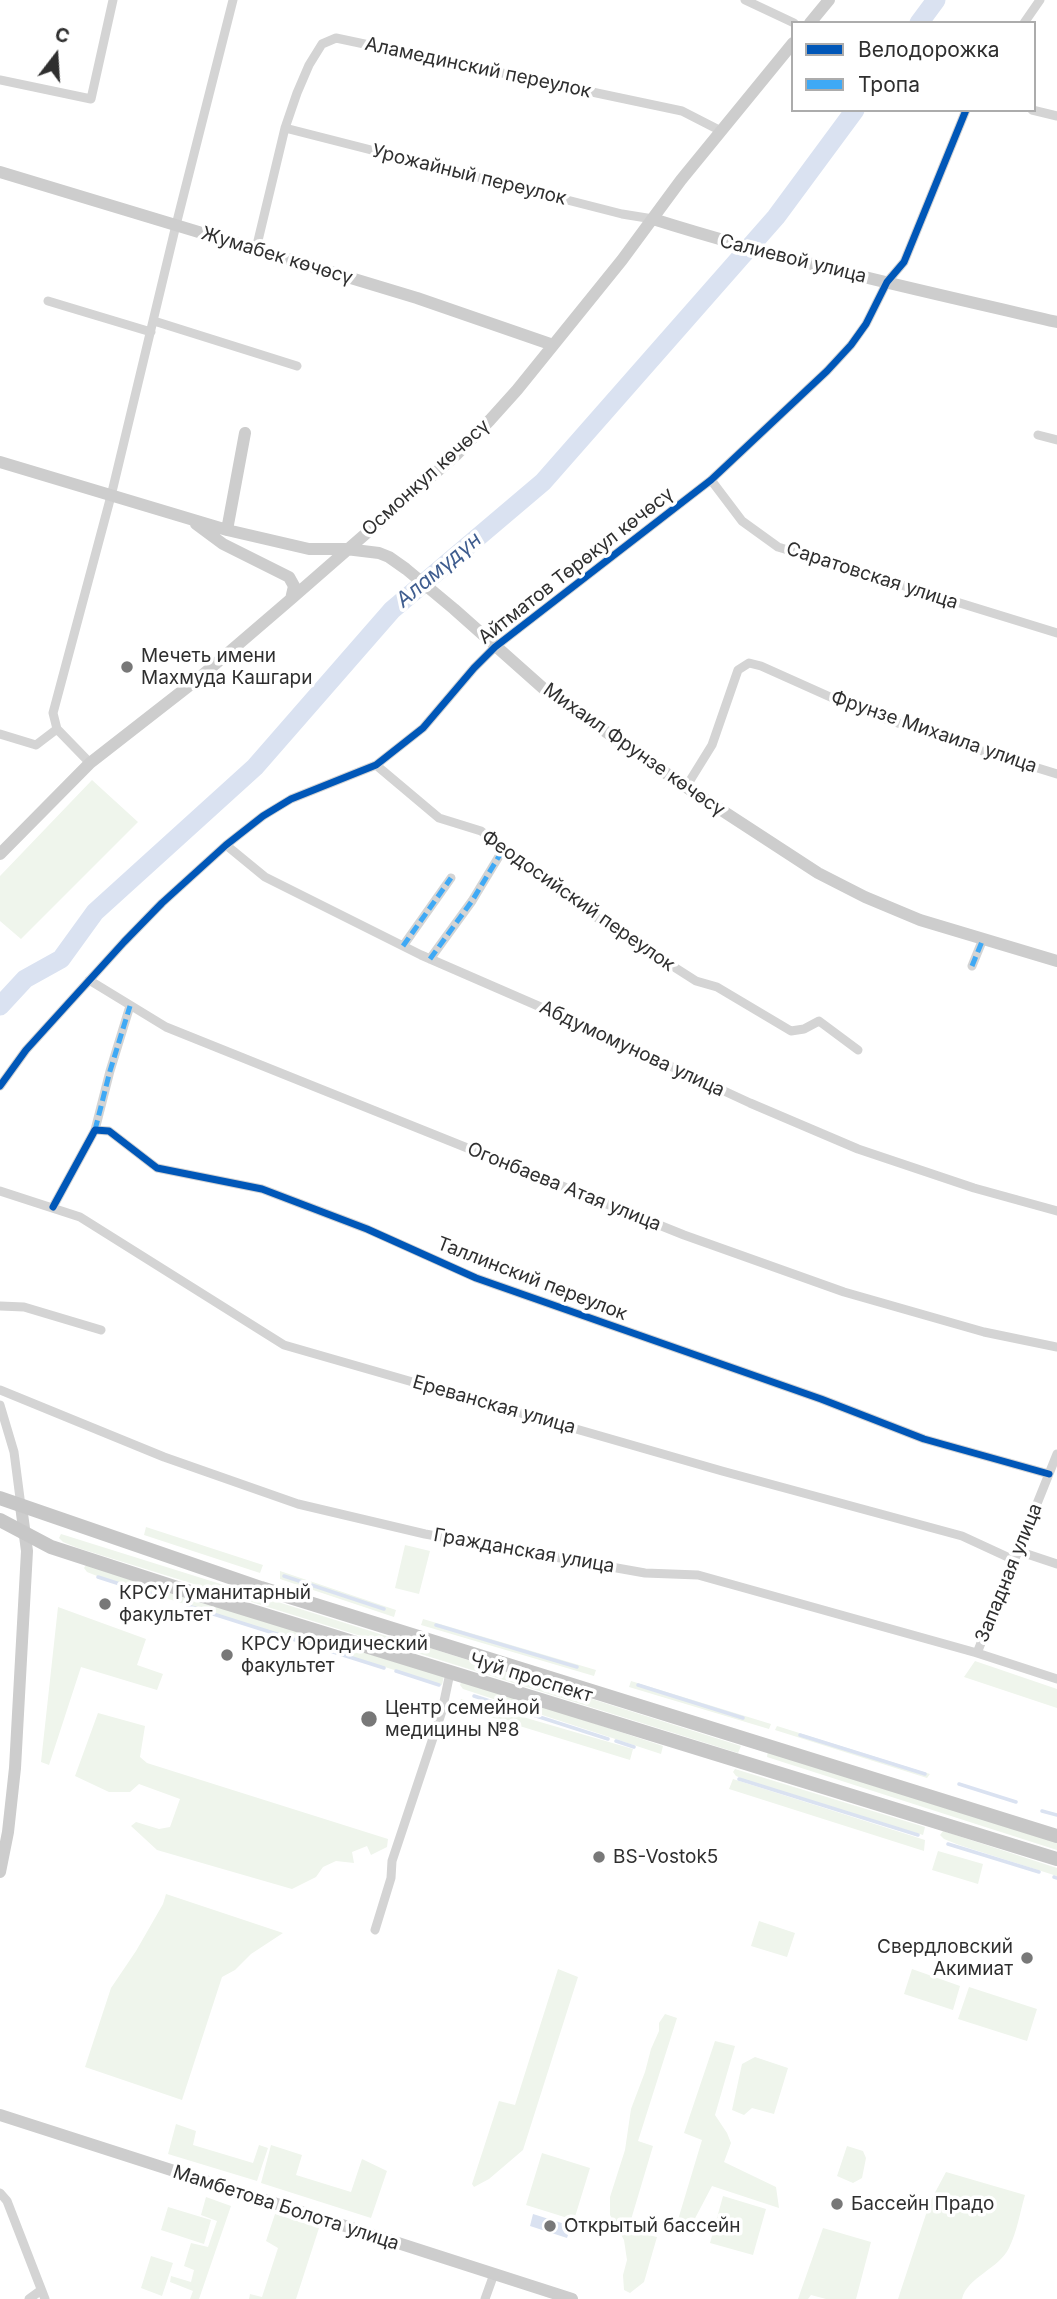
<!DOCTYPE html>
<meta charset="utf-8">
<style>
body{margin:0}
#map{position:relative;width:1057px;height:2299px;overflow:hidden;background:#fff;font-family:Inter,sans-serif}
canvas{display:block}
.legend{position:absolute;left:791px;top:21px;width:245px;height:91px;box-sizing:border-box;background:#fff;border:2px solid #acacac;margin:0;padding:9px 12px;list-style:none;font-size:21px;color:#2f2f2f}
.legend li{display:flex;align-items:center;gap:14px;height:35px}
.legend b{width:35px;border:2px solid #acacac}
.north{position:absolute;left:21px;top:21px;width:70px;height:70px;-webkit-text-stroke:5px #fff;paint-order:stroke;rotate:17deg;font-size:19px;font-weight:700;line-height:28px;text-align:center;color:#2f2f2f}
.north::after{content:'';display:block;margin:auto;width:24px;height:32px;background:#2f2f2f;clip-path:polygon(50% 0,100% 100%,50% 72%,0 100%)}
</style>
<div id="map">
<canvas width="1057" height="2299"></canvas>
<ul class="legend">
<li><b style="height:9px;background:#0057b8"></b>Велодорожка</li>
<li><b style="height:9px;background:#3fa9f5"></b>Тропа</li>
</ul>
<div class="north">С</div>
</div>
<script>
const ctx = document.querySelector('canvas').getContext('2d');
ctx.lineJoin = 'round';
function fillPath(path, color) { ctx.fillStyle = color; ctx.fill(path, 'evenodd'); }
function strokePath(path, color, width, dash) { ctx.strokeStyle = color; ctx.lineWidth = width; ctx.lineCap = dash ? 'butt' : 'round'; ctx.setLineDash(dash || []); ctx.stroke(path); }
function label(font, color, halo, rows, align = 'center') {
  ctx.font = font + ' Inter,sans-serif'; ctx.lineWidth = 7; ctx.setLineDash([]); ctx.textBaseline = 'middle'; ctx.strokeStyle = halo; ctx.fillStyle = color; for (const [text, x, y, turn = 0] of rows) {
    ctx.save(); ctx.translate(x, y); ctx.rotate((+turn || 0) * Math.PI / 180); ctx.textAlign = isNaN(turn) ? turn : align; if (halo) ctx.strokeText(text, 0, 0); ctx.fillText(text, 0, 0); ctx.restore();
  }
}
const green = new Path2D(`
 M92,780L138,822L21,939L0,921V876Z
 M146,1527L263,1565L260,1573L144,1535Z
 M61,1534L396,1639L393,1646L78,1548L63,1542L59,1538Z
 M405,1545L430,1551L419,1594L395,1588Z
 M86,1565L444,1676L442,1685L102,1578L87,1572L84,1568Z
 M280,1571L396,1610L394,1617L280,1579Z
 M58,1607L146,1639L137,1665L163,1674L157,1690L81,1667L49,1765L41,1762Z
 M423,1619L596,1670L594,1676L421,1625Z
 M414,1643L741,1746L738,1753L411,1651Z
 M975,1661L1057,1689V1708L964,1677Z
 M462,1680L663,1746L661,1754L463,1689L460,1685Z
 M631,1681L771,1724L769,1729L629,1687Z
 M461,1699L633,1749L630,1760L458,1707Z
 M98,1713L145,1726L140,1757L147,1763L388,1839L387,1847L371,1855L367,1846L352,1852L354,1863L336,1861L323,1867L316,1877L292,1889L157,1850L131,1826L136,1822L159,1829L170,1827L180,1799L139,1784L130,1792H109L75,1776Z
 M777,1726L930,1774L927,1778L775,1730Z
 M768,1750L1057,1842V1850L767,1757Z
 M735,1769L925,1827L923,1835L751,1782L736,1776L733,1772Z
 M733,1779L925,1840L924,1851L729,1789Z
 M943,1831L1057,1868V1876L959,1845L944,1839L940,1835Z
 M938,1851L983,1864L978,1884L932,1870Z
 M166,1894L283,1933L251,1954L235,1970L222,1977L182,2100L85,2067L111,1988L136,1951L163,1904Z
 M759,1921L795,1933L787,1957L751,1946Z
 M558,1969L578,1977L523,2150L489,2179L474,2187L472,2184L499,2101L515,2105Z
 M912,1969L960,1986L953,2010L904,1994Z
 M969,1987L1037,2009L1027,2041L958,2019Z
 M665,2014L677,2018L638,2141L653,2146L630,2223L644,2234L657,2237L644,2282L630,2293L624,2290L623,2275L627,2260L624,2240L610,2215V2197L625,2150L631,2109L645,2072L651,2049L659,2031V2023Z
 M715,2041L735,2046L715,2115L727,2133L731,2143L724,2162L776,2187L779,2208L712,2186L691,2226L677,2223L702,2140L684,2133Z
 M755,2057L788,2068L774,2114L752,2108L744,2115L732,2110L742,2064Z
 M176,2124L196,2131L193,2145L253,2163L259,2145L268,2148L257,2181L168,2154Z
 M271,2145L302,2155L296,2175L351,2192L362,2159L387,2171L371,2218L261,2183Z
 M847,2146L863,2151L866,2158L862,2178L853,2183L837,2176Z
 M542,2153L590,2168L574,2220L526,2205Z
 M946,2172L1025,2195C1020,2212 1017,2232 1009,2248C999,2269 967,2277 962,2299H898L930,2202Z
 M723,2196L766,2209L753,2255L710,2243Z
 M206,2197L231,2206L199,2299H190L193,2291L170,2282L171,2276L191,2282L194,2270L184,2266L191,2243L208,2247L217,2221L201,2215Z
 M168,2207L211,2220L204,2244L161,2230Z
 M275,2214L319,2228L296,2299H249L250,2294L262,2297L278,2248L266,2241Z
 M823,2228L871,2242L856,2299H826L811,2295L808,2299H798Z
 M151,2256L173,2263L162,2296L141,2288Z`);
const water = new Path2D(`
 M533,2214L571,2226L567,2238L530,2226Z`);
const stream = new Path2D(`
 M284,1576L384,1609
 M98,1577L160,1597
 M188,1606L384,1668
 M436,1625L577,1667
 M396,1671L439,1685
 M638,1685L743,1718
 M474,1696L608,1739
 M800,1735L925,1774
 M616,1741L634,1747
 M739,1779L918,1835
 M959,1784L1016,1802
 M1042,1811L1057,1815
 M948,1844L1039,1872
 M1054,1877L1057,1878`);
const river = new Path2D(`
 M919,23L936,0
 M0,1006L25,979L61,959L95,912L255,767L392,610L543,482L776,217L855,110`);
const street = new Path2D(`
 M745,0L794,23
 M1024,23L1040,0
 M0,80L91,99L113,0
 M1032,110L1057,116
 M285,128L622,214L653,219
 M256,249L285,128L297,93L309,65L322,44L336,38L682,111L721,131
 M48,301L151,332
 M154,321L297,366
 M1038,435L1057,440
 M711,480L742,521L778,547L1057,633
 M57,729L53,713L111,496L176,225L233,0
 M0,734L36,745L57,729L90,763
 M376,765L439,818L481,831L591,914L696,981L717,987L791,1031L804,1029L819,1021L858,1050
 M686,787L712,745L738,670L749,663L761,666L857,709L953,742L1057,774
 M226,845L265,877L421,955L575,1022L750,1103L858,1149L974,1188L1057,1211
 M403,946L451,878
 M430,959L472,901L504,848
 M972,966L983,939
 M89,980L166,1027L684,1235L844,1292L984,1332L1057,1347
 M0,1086L26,1050L124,942L162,903L226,845L263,816L291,799L376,765L423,728L474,668L495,647L711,480L827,371L851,345L866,324L887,282L904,262L966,110
 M95,1130L110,1071L130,1006
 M0,1191L80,1217L284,1345L722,1471L962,1536L1014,1560
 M53,1207L95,1130L109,1131L157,1168L262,1189L367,1229L476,1278L821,1399L924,1439L1049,1474
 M0,1306L24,1307L101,1330
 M0,1390L164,1457L298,1504L425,1534L645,1573L698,1575L977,1653L1057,1679
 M0,1405L14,1452L21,1506
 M1018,1551L1057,1564
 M977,1653L1057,1454
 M375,1930L391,1878L392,1861L442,1711L450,1673
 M0,2193L7,2201L45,2299
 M29,2299L40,2291
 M485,2299L494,2274`);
const secondary = new Path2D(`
 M810,23L829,0
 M0,172L417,298L553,345
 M653,219C786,261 922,291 1057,322
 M0,462L227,530L245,433
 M196,524L223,544L289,577L294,586L291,599
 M227,530L309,549H346L379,553L389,557L406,569L454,609L544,689L686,787L818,873L865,897L920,920L1057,961
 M0,854L90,763L199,678L291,599L456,455L490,420L517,390L622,260L681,180L793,43
 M0,1872L8,1832L15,1768L27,1551L21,1506
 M0,2115L572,2299`);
const primary = new Path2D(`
 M0,1498L261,1588L1057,1836
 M0,1520L51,1547L174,1587L1057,1859`);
const quiet = new Path2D(`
 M403,946L451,878
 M430,959L472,901L504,848
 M972,966L983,939
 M95,1130L110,1071L130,1006`);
const cycleway = new Path2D(`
 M0,1086L26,1050L124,942L162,903L226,845L263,816L291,799L376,765L423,728L474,668L495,647L711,480L827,371L851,345L866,324L887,282L904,262L966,110
 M53,1207L95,1130L109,1131L157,1168L262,1189L367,1229L476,1278L821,1399L924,1439L1049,1474`);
const markers = [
 [127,667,7,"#787878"],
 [105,1604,7,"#787878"],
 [227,1655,7,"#787878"],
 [369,1719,9,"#787878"],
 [599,1857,7,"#787878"],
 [1027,1958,7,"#787878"],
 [837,2204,7,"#787878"],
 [550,2226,7,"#787878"]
];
const streetNames = [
 ["Аламединский переулок",478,68,12],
 ["Урожайный переулок",469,175,14],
 ["Жумабек көчөсү",277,256,17],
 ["Салиевой улица",793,259,14],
 ["Осмонкул көчөсү",426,478,-42],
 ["Айтматов Төрөкул көчөсү",576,566,-38],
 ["Саратовская улица",872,576,18],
 ["Фрунзе Михаила улица",934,732,19],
 ["Михаил Фрунзе көчөсү",634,750,35],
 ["Феодосийский переулок",578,901,35],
 ["Абдумомунова улица",632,1049,25],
 ["Огонбаева Атая улица",564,1187,22],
 ["Таллинский переулок",532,1279,21],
 ["Ереванская улица",494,1405,16],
 ["Гражданская улица",524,1551,10],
 ["Западная улица",1009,1573,-68],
 ["Чуй проспект",531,1678,17],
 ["Мамбетова Болота улица",286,2208,18]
];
const poiNames = [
 ["Мечеть имени",141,656],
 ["Махмуда Кашгари",141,678],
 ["КРСУ Гуманитарный",119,1593],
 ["факультет",119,1615],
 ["КРСУ Юридический",241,1644],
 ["факультет",241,1666],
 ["Центр семейной",385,1708],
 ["медицины №8",385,1730],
 ["BS-Vostok5",613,1857],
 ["Свердловский",1013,1947,"right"],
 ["Акимиат",1013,1969,"right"],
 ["Бассейн Прадо",851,2204],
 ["Открытый бассейн",564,2226]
];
const waterNames = [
 ["Аламүдүн",439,570,-40]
];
fillPath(green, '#eff5ec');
fillPath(water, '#dae2f1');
strokePath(stream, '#dae2f1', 3.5);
strokePath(river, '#dae2f1', 19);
strokePath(street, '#d4d4d4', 9);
strokePath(secondary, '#cdcdcd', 12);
strokePath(primary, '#c7c7c7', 14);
strokePath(quiet, '#3fa9f5', 5, [10, 5]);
strokePath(cycleway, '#0057b8', 7);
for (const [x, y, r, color] of markers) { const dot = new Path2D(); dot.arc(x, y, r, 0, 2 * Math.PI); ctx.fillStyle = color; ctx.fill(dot); strokePath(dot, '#fff', 2.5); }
label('19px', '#2f2f2f', '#fff', streetNames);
label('19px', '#2f2f2f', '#fff', poiNames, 'left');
label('italic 21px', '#3f5d8f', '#fff', waterNames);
</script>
